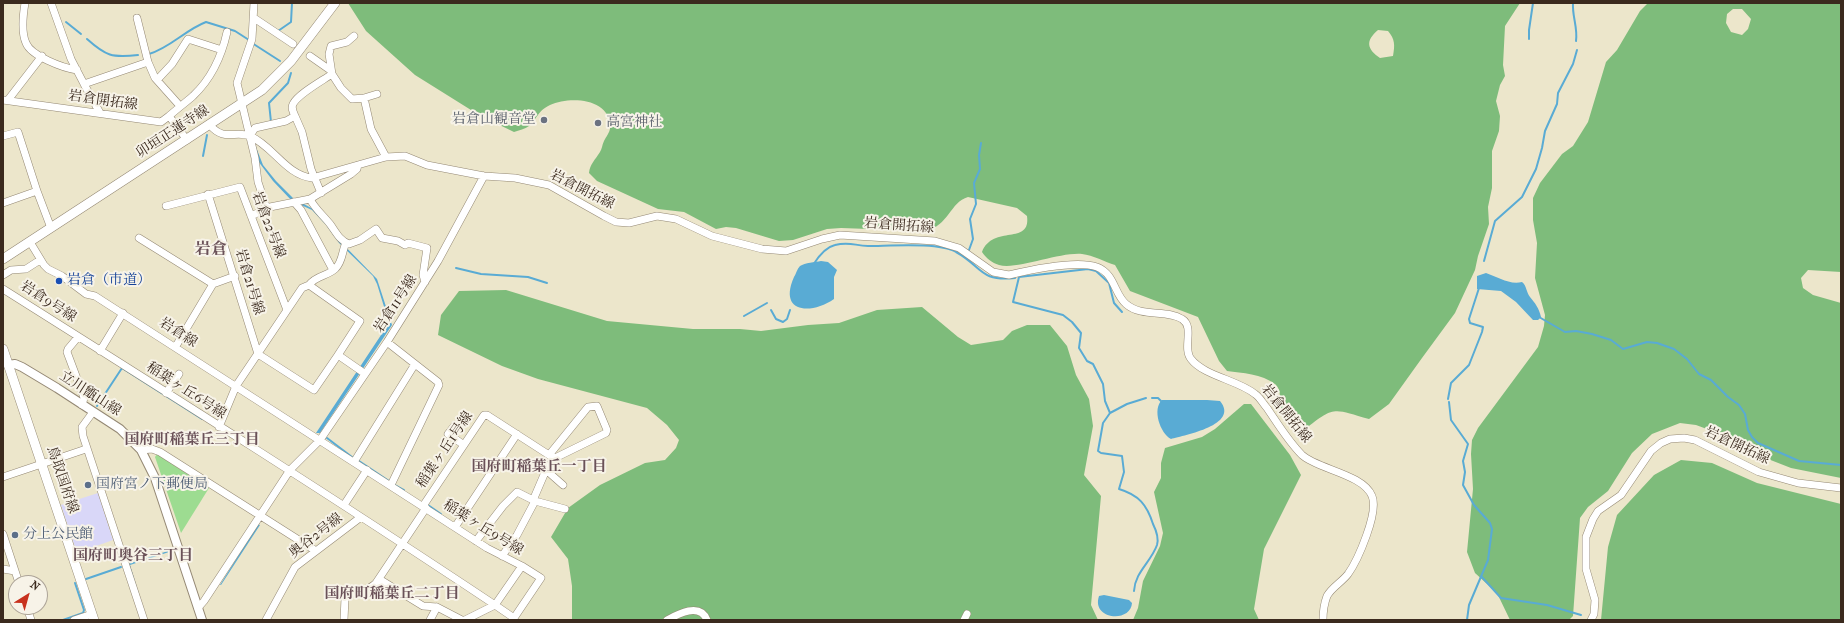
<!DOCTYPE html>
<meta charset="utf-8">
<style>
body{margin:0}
#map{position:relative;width:1844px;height:623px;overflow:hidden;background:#ece6cb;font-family:"IM FELL French Canon",serif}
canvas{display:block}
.frame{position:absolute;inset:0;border:4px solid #3b2a1e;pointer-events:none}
.north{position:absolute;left:8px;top:575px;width:40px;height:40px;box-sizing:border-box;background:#f7f3e8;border:1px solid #aca397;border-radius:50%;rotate:37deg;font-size:11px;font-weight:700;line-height:16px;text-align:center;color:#3b2a1e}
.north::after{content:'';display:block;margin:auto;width:14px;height:18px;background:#c8321e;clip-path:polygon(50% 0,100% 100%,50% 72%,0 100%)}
</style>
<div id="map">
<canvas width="1844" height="623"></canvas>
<div class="frame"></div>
<div class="north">N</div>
</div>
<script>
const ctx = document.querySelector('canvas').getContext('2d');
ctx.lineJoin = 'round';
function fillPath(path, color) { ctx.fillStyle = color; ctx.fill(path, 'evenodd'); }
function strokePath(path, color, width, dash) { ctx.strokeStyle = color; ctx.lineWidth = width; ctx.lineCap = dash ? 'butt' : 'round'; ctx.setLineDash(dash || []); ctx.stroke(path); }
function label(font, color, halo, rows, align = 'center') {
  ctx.font = font + ' "IM FELL French Canon","Noto Serif JP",serif'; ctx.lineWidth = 4; ctx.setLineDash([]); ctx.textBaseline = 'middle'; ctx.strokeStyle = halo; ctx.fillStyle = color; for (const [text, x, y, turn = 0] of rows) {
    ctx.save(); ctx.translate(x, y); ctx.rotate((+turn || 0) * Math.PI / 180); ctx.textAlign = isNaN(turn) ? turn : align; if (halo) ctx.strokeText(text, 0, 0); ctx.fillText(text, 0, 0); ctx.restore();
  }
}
const built = new Path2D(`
 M98,493L113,540L77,553L61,505Z`);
const green = new Path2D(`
 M157,454L209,488L181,533L155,457Z`);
const forest = new Path2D(`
 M348,3H1520L1505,26L1503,65L1505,76L1500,85L1496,101L1500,116L1499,131L1492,151V188L1488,207L1489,224L1478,256L1475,270L1455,313L1422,358L1389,404L1369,419C1333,409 1335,405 1304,430C1293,426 1285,420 1281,407C1278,399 1283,391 1275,384C1262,374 1242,373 1227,371L1219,361L1198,317L1130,291L1115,265C1105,262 1093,255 1082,254C1059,252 1017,270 999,265C992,263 986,258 982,252C993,224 1031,246 1027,216L1017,208L968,197C950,202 949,226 925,231L841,228L827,229L793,240L779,241L736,228L726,227L716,229L684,212L658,209L597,181L589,173C590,164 595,160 600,152C602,149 602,145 604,141C606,137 610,132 610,128C611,98 570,96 550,105C537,111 536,121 529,126C525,129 519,130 514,132L479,115L415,75L366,31ZM1378,30L1388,31C1395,39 1395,45 1393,56L1380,58C1367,49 1365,41 1378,30Z
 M1648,3H1841V272L1808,270L1801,278L1803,288L1813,295L1841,303V478L1791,468L1745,450L1715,432L1696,425L1680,423L1652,434L1632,453L1608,491L1588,507L1580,518L1573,616L1569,620H1510L1497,593L1475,573L1467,552L1473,489L1471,454L1472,440L1478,428L1538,347L1544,326L1545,315L1535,278L1537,243L1533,220V198L1540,183L1562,154L1573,146L1588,122L1606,62L1617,50L1640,11ZM1733,9H1742L1751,19L1748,29L1742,35L1731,32L1726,23L1727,14Z
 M506,290L607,321L693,329H740L761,331L808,325L839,323L877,310L922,307L958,337L971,345L1003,340L1012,331L1027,325H1050L1067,346L1076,375L1089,399L1093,426L1084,475L1101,496L1091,605L1098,620H572V586L568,559L551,537L568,508L600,485L645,463L665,460L676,448L679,440L667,425L647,408L538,379L502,366L438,335L441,315L459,291Z
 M1244,404H1251L1290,455L1301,475L1264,549L1254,609L1259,620H1133L1138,608L1143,581L1160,546L1163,533L1154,492L1161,478V463L1165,448L1202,437L1215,429Z
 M1681,460L1712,463L1757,483L1841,504V620H1601L1608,547L1617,515L1654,475Z`);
const water = new Path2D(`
 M254,142L263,165L276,181L293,198L313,209L337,238L377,279L392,325L320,433H316L389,323L377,284L373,276L339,243L326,225L312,210L292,201L273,181L258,161Z
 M821,261L828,262L837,270L834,277V299C811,315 778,313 794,277C796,274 797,269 800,266C805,263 815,262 821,261Z
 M1486,273C1498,277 1509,285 1522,282C1527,286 1526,292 1530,297C1535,303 1539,308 1541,317L1538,320H1533L1516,302L1501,291L1477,289V276Z
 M1162,400H1207L1220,401C1240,425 1185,435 1171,439C1160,433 1152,409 1162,400Z
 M258,524L260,525L221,585H220Z
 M171,550L172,551L130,565L147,620L128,564Z
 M1104,595L1129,600L1132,603C1131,623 1091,620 1099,596Z`);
const stream = new Path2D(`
 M1573,3C1572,16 1578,28 1576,41
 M66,22L81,34
 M278,31L291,22L292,3
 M87,39C106,56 112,58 138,55
 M1529,39V30L1533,3
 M252,43L280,61
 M149,54C170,48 185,30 206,22L235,31L249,40
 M271,122L269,103L288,83L291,73
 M203,156L207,135
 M969,250L973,239L970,219L976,204L974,183L980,169L979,155L981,143
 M1484,261L1495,221L1522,197L1536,169L1542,148L1545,131L1557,104L1558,93L1573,64L1577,50
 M813,265C818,257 826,247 835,245C850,241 855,246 868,246C889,246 939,242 956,252C982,266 979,282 1015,278
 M456,268L481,274L528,277L547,283
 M771,310L776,319L783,322L787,319L790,310
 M744,316L767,303
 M1539,317L1565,332L1576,331L1592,334L1611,340L1623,349L1647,342L1657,343L1674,349L1687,359L1699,374L1711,380L1728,397L1739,405L1745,414L1748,430L1752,437L1758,443L1799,461L1841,465
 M1152,398H1158L1162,402
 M1448,399L1451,383L1469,365L1482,332L1483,327L1470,323L1469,319L1479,288
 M1449,402L1451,420L1468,444L1463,461L1465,472L1463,485L1474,505L1490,523L1492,529L1488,560L1469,605L1467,620
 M97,406L122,368L202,419
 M1110,413L1105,401L1103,384L1093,364L1087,361L1079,348L1081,333L1072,322L1063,315L1013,302L1019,277L1088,269L1096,271L1109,283L1114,303L1122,312
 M327,438L352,457
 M359,461L389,481
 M395,485L404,490
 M428,505L441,514
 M1481,576L1501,598L1547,605L1581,615
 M86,579L121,567
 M1134,591C1135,572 1151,562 1157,545C1159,538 1156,530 1153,524C1147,505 1139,495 1119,489L1124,472L1122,456L1101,453L1098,451L1103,423L1110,413L1127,404L1146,398
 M63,620L83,613L84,610L75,583`);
const minor = new Path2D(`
 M25,3C23,15 21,32 26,43C31,56 63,68 77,70
 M51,3L71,59L84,84
 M254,3L252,39L237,83L255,158L258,182L267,209
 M254,18L293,44
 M310,56L330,70
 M148,62L155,78L180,106
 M332,74L341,88L352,99L364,98L377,94
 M157,80L172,64L188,39L222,50
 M364,98L371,129L386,157
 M3,100L161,122L169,116L187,140
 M8,100L42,56
 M100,113L84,84L148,62L137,18
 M169,116C177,109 185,103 193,96C211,79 222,55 227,32
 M295,116L302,132L311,169L321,193
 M210,125C224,142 235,130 250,136C273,146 286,175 312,178L386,157L405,156L427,165L484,176L515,178L549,185L604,216L616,222L629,223L657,216L676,219L712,236L762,249L786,251L822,239L840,235L935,241L959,248L993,272L1009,275C1030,270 1076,260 1097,267C1115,274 1114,294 1126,304C1142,318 1167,309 1182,319C1195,327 1182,348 1191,359C1204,376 1238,380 1255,394C1260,397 1263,404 1267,408C1278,424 1288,441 1302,455C1317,469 1363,474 1372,496C1379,512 1358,560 1348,574C1342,582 1332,587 1327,596C1324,604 1323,612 1323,620
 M3,136L18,132L37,191
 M250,136L255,128L286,121L295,116C293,112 291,108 293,104C298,94 322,81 332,74L329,54L331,46L347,42L354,36
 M208,194L258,354L314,390L338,355
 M310,199C315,209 323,215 330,224C336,232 339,240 349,244L360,240L376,229L382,238L398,241L405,245L408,243L427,248L423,275L425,282
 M294,202L301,210L333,270
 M3,203L37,191L51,228
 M166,206L240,187L287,310
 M251,216L270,207L310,199L351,174L357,169L358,165
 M139,238L213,284
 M346,243C342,250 343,262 335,269C328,276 316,275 309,285L360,321L338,355L364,373
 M3,275L11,270L26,269L40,260
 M213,284L235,276
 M3,289C168,393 333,497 495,605L522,566L487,548L95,296L86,294L62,276L48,269L44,265L30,242
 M78,337L68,349L67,352L82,392L84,398L82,405
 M387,342L438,382L439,385L391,485
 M176,346L213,284
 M100,351L123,313
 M166,393L179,374
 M93,412L82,427L83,436L144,620
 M455,425L448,434L464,445
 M219,427L236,386L302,288L309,285
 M141,450L152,449L160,452L316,551
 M555,458L546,470L563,485
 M354,462L415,364
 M546,470L534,498L535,501L565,509
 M3,477L86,449
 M344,505L367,470
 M423,506L484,415H487L549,455L555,458L606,433L607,430L597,406L588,407L549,455
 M455,527L517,434
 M3,534L19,583
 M476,541L503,506L517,492L535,501L517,535L502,556
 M3,569L15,571
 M379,579L423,606L437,607L462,620
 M27,607L31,620
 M198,608L204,601L290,470L320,440L387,342L438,261L484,176
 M74,620L92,614
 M266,620L295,567L361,517
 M344,620L345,598C353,589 367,593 376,583L426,508
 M430,620L437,607
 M465,620L495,605L514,618L541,578L522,566
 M667,620C678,614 700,602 707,620
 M964,620L967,614
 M1591,620L1594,614L1595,600L1586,569V537L1593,519L1598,511L1621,495L1651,451L1661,443L1670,439L1684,438L1695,440L1759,472L1798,483L1841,488`);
const tertiary = new Path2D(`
 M8,365L15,364L22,367L57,388L120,429L141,450L155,478L202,620`);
const secondary = new Path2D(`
 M3,259L262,90L291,61L335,3
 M3,349L94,620`);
const markers = [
 [544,120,4,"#6b7280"],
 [598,123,4,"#6b7280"],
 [59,281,4,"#1a4fb4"],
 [88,485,4,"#5c6f8a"],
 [15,535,4,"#5c6f8a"]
];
const streetNames = [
 ["岩倉開拓線",103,101,8],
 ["卯垣正蓮寺線",173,132,-33],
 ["岩倉開拓線",582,190,27],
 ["岩倉22号線",268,225,69],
 ["岩倉開拓線",899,226,4],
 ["岩倉21号線",249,282,73],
 ["岩倉9号線",48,302,33],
 ["岩倉11号線",396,304,-57],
 ["岩倉線",178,333,33],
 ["稲葉ヶ丘6号線",186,391,33],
 ["立川甑山線",90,394,33],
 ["岩倉開拓線",1286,414,51],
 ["岩倉開拓線",1737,446,25],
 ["稲葉ヶ丘1号線",445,450,-56],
 ["鳥取国府線",62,480,71],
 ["稲葉ヶ丘9号線",483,528,32],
 ["奥谷2号線",316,536,-38]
];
const worshipNames = [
 ["岩倉山観音堂",536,120],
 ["高宮神社",606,123,"left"]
];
const transitNames = [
 ["岩倉（市道）",67,281]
];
const serviceNames = [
 ["国府宮ノ下郵便局",96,485],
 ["分上公民館",23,535]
];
const neighbourhoodNames = [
 ["国府町稲葉丘三丁目",192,440],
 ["国府町稲葉丘一丁目",539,467],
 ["国府町奥谷三丁目",133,556],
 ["国府町稲葉丘二丁目",392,594]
];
const quarterNames = [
 ["岩倉",211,250]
];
fillPath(built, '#d9d7f8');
fillPath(green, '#9ddc91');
fillPath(forest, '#7ebc7b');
fillPath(water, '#59abd4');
strokePath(stream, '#59abd4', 2);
strokePath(minor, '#948874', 8);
strokePath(tertiary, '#948874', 10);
strokePath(secondary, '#948874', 10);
strokePath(minor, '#fff', 7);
strokePath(tertiary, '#fff', 8);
strokePath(secondary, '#fff', 9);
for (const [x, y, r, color] of markers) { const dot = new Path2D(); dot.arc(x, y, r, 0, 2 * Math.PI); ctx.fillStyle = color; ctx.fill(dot); strokePath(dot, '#f7f3e8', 1.5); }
label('14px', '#3b2a1e', '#f7f3e8', streetNames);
label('14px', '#5b616d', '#f7f3e8', worshipNames, 'right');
label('14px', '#164399', '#f7f3e8', transitNames, 'left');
label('14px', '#4e5e75', '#f7f3e8', serviceNames, 'left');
label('bold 15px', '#6a5158', '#f7f3e8', neighbourhoodNames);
label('bold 16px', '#6a5158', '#f7f3e8', quarterNames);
</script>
